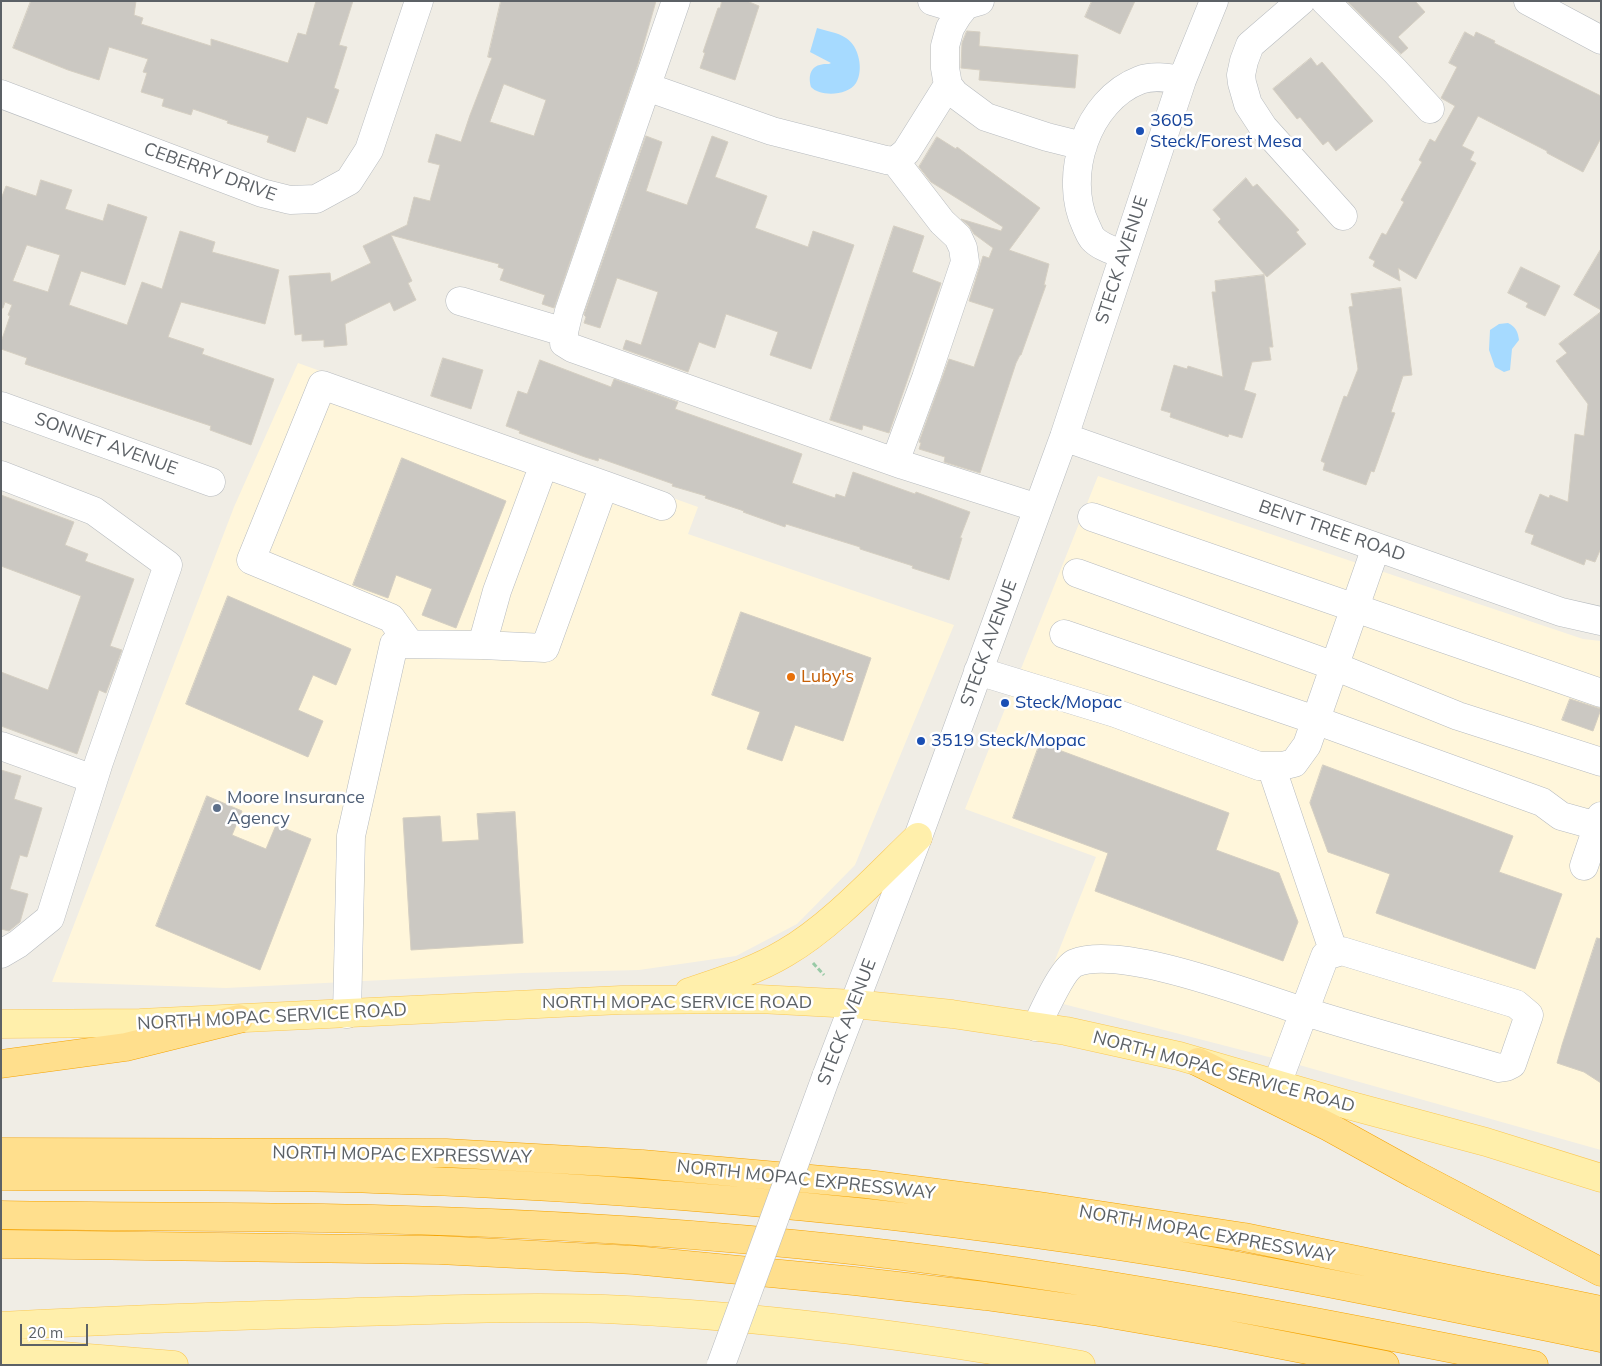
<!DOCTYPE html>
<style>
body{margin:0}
#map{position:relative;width:1602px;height:1366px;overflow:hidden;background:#f0ede5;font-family:Mulish,sans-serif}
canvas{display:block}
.frame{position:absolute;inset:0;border:2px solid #5c6166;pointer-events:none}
.scale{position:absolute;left:20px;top:1324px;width:68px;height:22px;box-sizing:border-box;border:2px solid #5c6166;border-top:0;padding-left:6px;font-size:15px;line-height:18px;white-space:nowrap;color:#5c6166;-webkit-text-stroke:4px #fff;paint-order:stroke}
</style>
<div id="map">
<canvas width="1602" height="1366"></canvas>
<div class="frame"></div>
<div class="scale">20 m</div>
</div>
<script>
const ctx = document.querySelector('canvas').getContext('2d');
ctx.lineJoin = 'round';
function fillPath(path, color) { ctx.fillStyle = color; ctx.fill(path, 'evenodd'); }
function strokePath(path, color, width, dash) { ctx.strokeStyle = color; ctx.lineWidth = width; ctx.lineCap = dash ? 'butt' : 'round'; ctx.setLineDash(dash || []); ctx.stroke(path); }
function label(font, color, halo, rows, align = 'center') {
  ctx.font = font + ' Mulish,sans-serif'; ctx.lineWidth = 5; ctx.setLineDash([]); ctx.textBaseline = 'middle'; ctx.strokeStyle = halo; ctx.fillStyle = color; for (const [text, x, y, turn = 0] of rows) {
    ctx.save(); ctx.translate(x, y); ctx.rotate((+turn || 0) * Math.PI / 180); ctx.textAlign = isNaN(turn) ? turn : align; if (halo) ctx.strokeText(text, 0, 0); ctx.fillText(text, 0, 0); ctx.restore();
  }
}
const commercial = new Path2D(`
 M298,363L698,507L688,534L954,625L855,865L797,924L736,956L639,970L522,973L226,988L52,982L234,507Z
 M1098,476L1583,639L1601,641V1150L1292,1063L1040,998L1096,857L965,809Z`);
const water = new Path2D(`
 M817,28C826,31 837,32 846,38C859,46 864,70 856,83C848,96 820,97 811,87C807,72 813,63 829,64L831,63L810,52Z
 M1508,323C1516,327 1518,332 1519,340L1512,349L1510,370L1504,372L1495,367L1489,350L1490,330L1499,324Z`);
const building = new Path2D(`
 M31,1H136L134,15L143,18L141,24L211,46V39L288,63L298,33L306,35L316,1H353L339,45L347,47L334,88L339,90L327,124L307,117L295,152L267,142L269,136L227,123L228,121L193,109L191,115L162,106L164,99L141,92L147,73L143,72L148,59L109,47L99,80L68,70L13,48Z
 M501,1H656L638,64L554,308L542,304L545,295L500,280L504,269L498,267L499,264L391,235L412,281L408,283L416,300L394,311L390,302L345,324L347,345L324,347V340L302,341V334L295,335L289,276L330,273L331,282L371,263L363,246L407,225L414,197L430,201L440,165L428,162L436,134L461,142L470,115L492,58L488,57ZM504,84L546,100L534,136L490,122Z
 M722,1H747L759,6L735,80L700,68L705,53L703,52L718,8H720Z
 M1092,1H1135L1120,34L1085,17Z
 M1347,1H1415L1425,12L1398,37L1408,48L1401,54Z
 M967,31L980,32L979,46L1078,55L1075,88L979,80L980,70L961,68L962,43Z
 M1465,32L1474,37L1476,32L1495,41L1494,43L1601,96V138L1583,172L1547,153V151L1478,116L1462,146L1474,152L1470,160L1476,163L1416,279L1398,268L1400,281L1373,266L1375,261L1369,258L1382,233L1386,235L1404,202L1401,200L1422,162L1419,160L1430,139L1435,142L1455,106L1441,98L1457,67L1449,63Z
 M1311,58L1317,66L1322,62L1373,121L1336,151L1328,141L1323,145L1300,117L1297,119L1273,89Z
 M646,136L662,142L646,191L687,205L712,136L728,142L715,177L767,196L755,228L808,247L813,231L854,245L811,369L770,355L778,332L726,314L715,348L699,342L688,372L623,349L626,340L641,345L658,292L617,278L600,328L584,323L586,317L584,315Z
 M937,137L956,149L957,147L1040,208L1009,250L1049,264L1044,285H1046L1021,355H1020L1016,363L980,473L944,462L945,457L919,449L921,443L919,442L949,359L974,367L994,309L969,301L983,256L989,258L993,248L974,234L969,226L961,219L1001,231L1003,227L931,182L919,167Z
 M1246,178L1253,187L1257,184L1299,230L1296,232L1306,244L1267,277L1218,222L1221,219L1213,210Z
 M41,180L72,190L65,209L103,221L108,204L147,217L125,285L81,271L69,305L127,325L142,282L162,289L180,231L215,242L212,252L279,270L265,324L181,302L168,337L204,349L202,354L274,379L251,445L210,430L211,426L25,364L27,358L1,349V342L10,316L8,315L12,305L5,302L3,308H1V199L6,186L36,196ZM27,245L60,255L48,292L13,281Z
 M894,226L924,236L912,272L941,283L889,433L863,425L862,430L830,420Z
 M1601,249V310L1574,295Z
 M1521,267L1560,286L1545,316L1526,307L1528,303L1508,293Z
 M1264,275L1273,347H1269L1271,360L1252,362L1244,390L1256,394L1242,438L1229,434L1228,437L1170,417L1171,413L1161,410L1174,365L1187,369L1188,366L1223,377L1212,292H1216L1215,281Z
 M1401,288L1412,375L1403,376L1391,412L1395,413L1374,472L1371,471L1366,485L1323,470L1325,463L1321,461L1344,396L1347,397L1358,369L1349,307L1353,306L1351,294Z
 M1601,312V548L1595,562L1586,559L1584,565L1531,544L1534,535L1525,532L1540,494L1549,498L1550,495L1568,502L1575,434L1584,436L1588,404L1556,361L1567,353L1559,344Z
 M443,358L483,370L471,409L431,396Z
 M540,360L611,387L614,379L678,402L675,409L802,454L792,483L835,498L836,494L845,497L853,472L915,494L916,492L970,512L960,538H962L949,580L912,568L913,566L860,549V547L786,524L785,527L743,512L744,511L705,498L706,496L672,486L673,484L599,458L598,461L585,457L519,433L520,431L506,426L518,391L527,394Z
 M402,458L506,501L456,628L422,615L432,589L396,575L388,598L353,585Z
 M1,495L74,522L65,545L88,554L85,561L134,579L110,646L122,650L106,693L99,690L77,754L1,726V672L48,690L81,596L1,566Z
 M228,596L351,649L336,685L313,675L298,710L323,721L308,757L186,704Z
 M741,612L871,658L843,741L795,725L782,761L747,749L760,712L712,695Z
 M1570,699L1601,709L1593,731L1562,720Z
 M1040,743L1229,813L1216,850L1279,873L1298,922L1283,961L1095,891L1108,853L1013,818Z
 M1323,765L1513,836L1499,872L1562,894L1535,969L1376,913L1390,874L1328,852L1310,803Z
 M1,770L21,776L14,799L42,808L27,857L20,855L10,889L28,894L20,922L9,931L1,929Z
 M207,796L242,811L232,835L266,849L276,825L311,839L260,970L156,926Z
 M515,812L523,943L411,950L403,818L440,816L442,842L479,840L477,814Z
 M1597,938L1601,939V1083L1584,1072L1557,1063L1562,1045Z`);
const path = new Path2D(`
 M813,963L824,975`);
const minor = new Path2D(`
 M676,1L569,311L564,332V343L572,348L903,465L1038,508
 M932,1L962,10
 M980,1L966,5L958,15L950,28L945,46V68L948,85L955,94L986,117L1047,137L1083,146
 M1301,1L1250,45L1244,61L1241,75L1242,83L1248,104L1263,127L1343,216
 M1325,1L1395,71L1430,109
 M1528,1L1601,40
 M647,87L772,131L886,160L895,161L906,152L948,85
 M1,94L262,193L290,200L316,199L349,181L369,150L419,1
 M1124,255C1115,251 1100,247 1093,239C1090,236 1088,230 1086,226C1062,176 1087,100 1140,80C1153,75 1169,78 1182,80
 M460,301L564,332
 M1,406L211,482
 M1064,437L1561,612L1601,621
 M895,462L926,378L965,262L963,248L958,237L942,222L895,161
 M1,475L94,511L168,565L99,762L50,918L18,944L1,954
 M1092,517L1601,693
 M1077,573L1334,666L1458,716L1601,762
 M1064,634L1315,720L1542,802L1561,816L1597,826
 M410,644L391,618L251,560L322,385L604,485
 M482,645L497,591L544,464
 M978,671L1115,713L1259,766H1282L1294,763L1307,745L1376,547
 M1,746L93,779
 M1271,766L1334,953
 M1584,866L1601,816
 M347,1014L351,836L394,644L482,645L545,648L604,485L662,506
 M1036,1027C1043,1013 1062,969 1075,963C1123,944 1256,997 1306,1012C1370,1032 1434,1049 1499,1068L1506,1067L1512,1064L1529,1015L1516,1004L1342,951L1325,956C1309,999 1293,1042 1277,1084
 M826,1077L918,837L1064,437L1182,80L1214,1`);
const major = new Path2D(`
 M689,992C722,981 755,971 785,953C832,926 878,875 918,837
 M1,1024L140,1023L621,1000L759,999L854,1004L952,1014L1066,1031L1179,1056L1348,1105L1486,1142L1601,1178
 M1,1326C112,1320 223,1316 333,1313C424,1310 515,1306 605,1309C765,1316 924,1337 1081,1365
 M1,1351L174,1365`);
const highway = new Path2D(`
 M1198,1062L1329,1127L1414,1174L1601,1272
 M1,1064L126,1047L239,1019
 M1,1152L446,1153L642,1164L867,1184L1038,1206L1244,1237L1601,1310
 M1,1176C125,1177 250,1175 374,1179C538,1184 703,1196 867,1213C974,1225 1081,1239 1188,1257C1326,1281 1463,1310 1601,1338
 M1,1215C125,1217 250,1216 374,1219C536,1223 700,1233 861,1251C1088,1277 1311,1320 1534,1365
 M1,1244L439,1250L634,1260L854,1281L985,1296L1099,1312L1220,1333L1385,1365`);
const minorBridge = new Path2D(`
 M721,1365L826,1077`);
const markers = [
 [1140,131,5,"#1a4fb4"],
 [791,677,5,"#e8710a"],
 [1005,703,5,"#1a4fb4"],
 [921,741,5,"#1a4fb4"],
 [217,808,5,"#5c6f8a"]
];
const transitNames = [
 ["3605",1150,121],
 ["Steck/Forest Mesa",1150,142],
 ["Steck/Mopac",1015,703],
 ["3519 Steck/Mopac",931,741]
];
const streetNames = [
 ["CEBERRY DRIVE",210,172,20],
 ["STECK AVENUE",1122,260,-72],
 ["SONNET AVENUE",106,444,20],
 ["BENT TREE ROAD",1332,531,19],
 ["STECK AVENUE",989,643,-70],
 ["NORTH MOPAC SERVICE ROAD",677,1003],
 ["NORTH MOPAC SERVICE ROAD",272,1017,-3],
 ["STECK AVENUE",847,1022,-69],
 ["NORTH MOPAC SERVICE ROAD",1224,1072,15],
 ["NORTH MOPAC EXPRESSWAY",402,1155,1],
 ["NORTH MOPAC EXPRESSWAY",806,1180,6],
 ["NORTH MOPAC EXPRESSWAY",1207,1234,10]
];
const foodNames = [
 ["Luby's",801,677]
];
const serviceNames = [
 ["Moore Insurance",227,798],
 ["Agency",227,819]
];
fillPath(commercial, '#fff6db');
fillPath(water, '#a6daff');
fillPath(building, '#cbc8c2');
strokePath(building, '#d5cfc2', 1);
strokePath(minor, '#b7bbbf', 29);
strokePath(major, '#fac854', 29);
strokePath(highway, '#f5a300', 29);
strokePath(path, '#98caa6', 3, [5, 2.5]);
strokePath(minor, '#fff', 28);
strokePath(major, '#ffefab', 28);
strokePath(highway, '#ffdf8d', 28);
strokePath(minorBridge, '#b7bbbf', 29, []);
strokePath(minorBridge, '#fff', 28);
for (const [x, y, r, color] of markers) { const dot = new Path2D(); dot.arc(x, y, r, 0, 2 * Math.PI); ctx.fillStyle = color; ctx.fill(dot); strokePath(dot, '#fff', 2); }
label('18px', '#164399', '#fff', transitNames, 'left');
label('18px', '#5c6166', '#fff', streetNames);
label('18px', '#c56008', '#fff', foodNames, 'left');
label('18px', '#4e5e75', '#fff', serviceNames, 'left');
</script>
